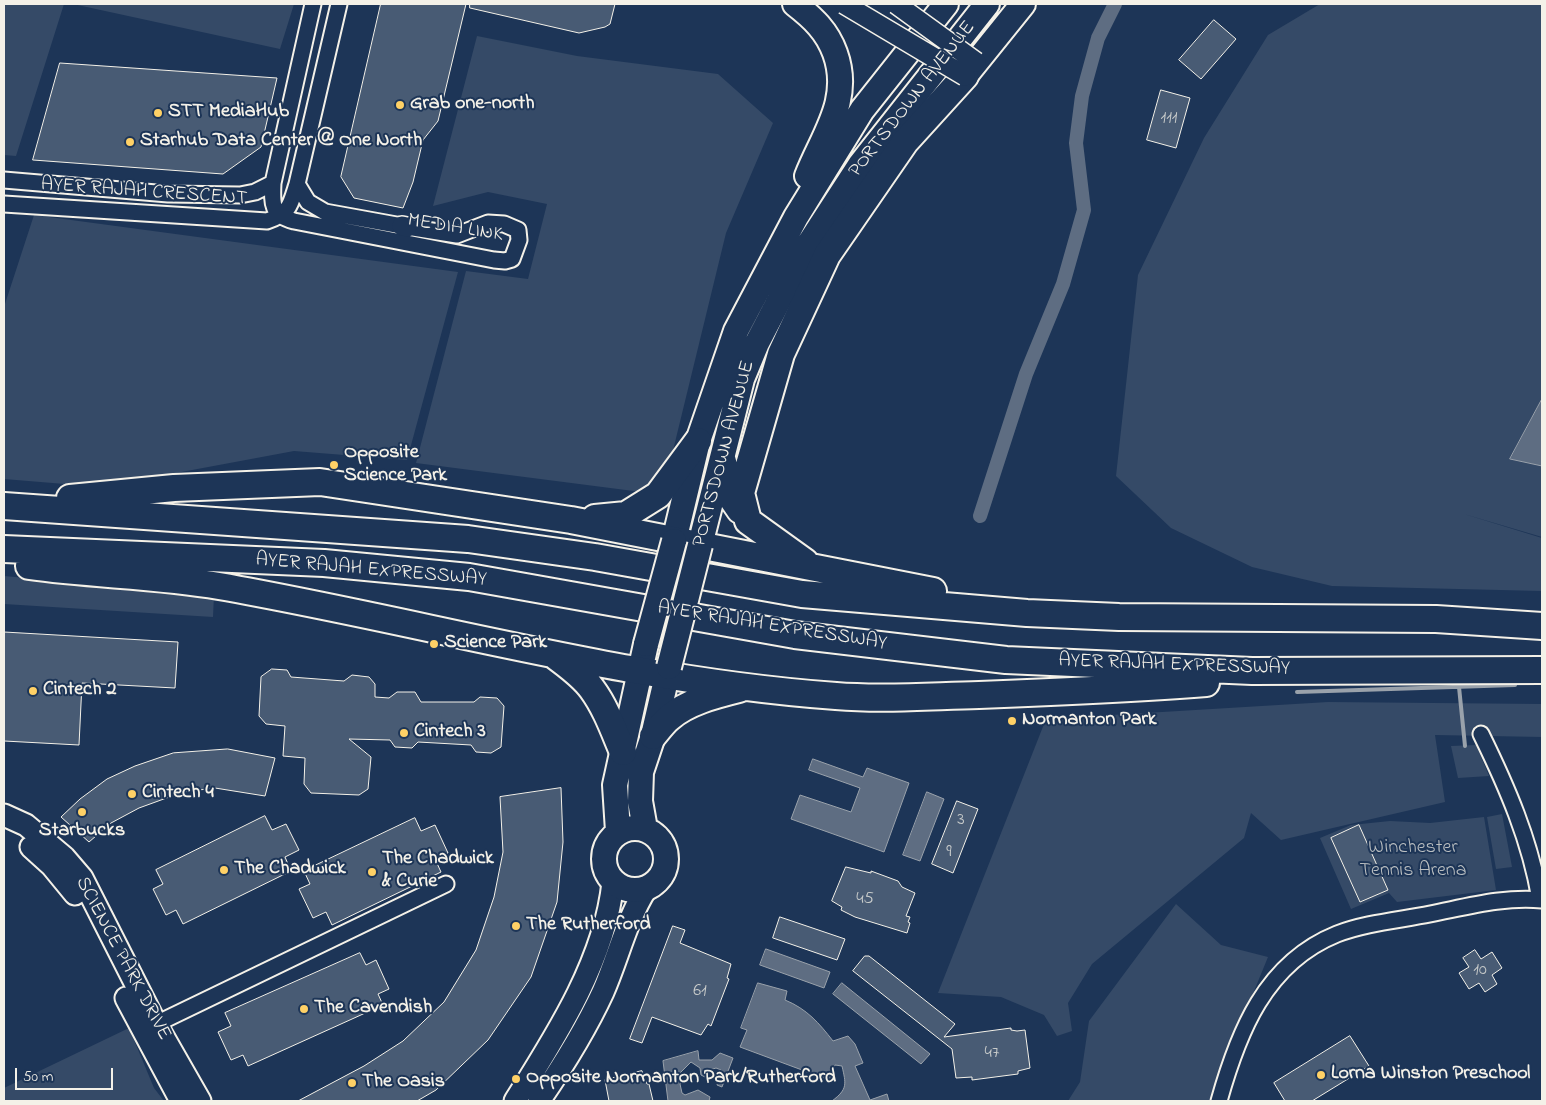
<!DOCTYPE html>
<style>
body{margin:0}
#map{position:relative;width:1546px;height:1105px;overflow:hidden;background:#1d3557;font-family:"Indie Flower",sans-serif}
canvas{display:block}
.frame{position:absolute;inset:0;border:5px solid #f4f1e8;pointer-events:none}
.scale{position:absolute;left:15px;top:1068px;width:98px;height:22px;box-sizing:border-box;border:2px solid #f4f1e8;border-top:0;padding-left:6px;font-size:15px;line-height:18px;white-space:nowrap;color:#f4f1e8;-webkit-text-stroke:4px #1d3557;paint-order:stroke}
</style>
<div id="map">
<canvas width="1546" height="1105"></canvas>
<div class="frame"></div>
<div class="scale">50 m</div>
</div>
<script>
const ctx = document.querySelector('canvas').getContext('2d');
ctx.lineJoin = 'round';
function fillPath(path, color) { ctx.fillStyle = color; ctx.fill(path, 'evenodd'); }
function strokePath(path, color, width, dash) { ctx.strokeStyle = color; ctx.lineWidth = width; ctx.lineCap = dash ? 'butt' : 'round'; ctx.setLineDash(dash || []); ctx.stroke(path); }
function label(font, color, halo, rows, align = 'center') {
  ctx.font = font + ' "Indie Flower",sans-serif'; ctx.lineWidth = 4; ctx.setLineDash([]); ctx.textBaseline = 'middle'; ctx.strokeStyle = halo; ctx.fillStyle = color; for (const [text, x, y, turn = 0] of rows) {
    ctx.save(); ctx.translate(x, y); ctx.rotate((+turn || 0) * Math.PI / 180); ctx.textAlign = isNaN(turn) ? turn : align; if (halo) ctx.strokeText(text, 0, 0); ctx.fillText(text, 0, 0); ctx.restore();
  }
}
const green = new Path2D(`
 M4,4H64L16,156L4,155Z
 M73,4H294L280,49Z
 M1320,4H1542V399L1510,459L1542,466V537L1464,514L1542,538V591L1332,586L1252,567L1171,528L1116,476L1138,275L1204,138L1268,35Z
 M477,36L577,56L718,74L773,123L726,233L668,471L649,493L416,463L466,271L528,279L547,204L488,192L433,206Z
 M34,215L458,272L407,460L294,451L101,487L4,479V307Z
 M4,576L214,595L213,617L4,604Z
 M1328,702L1542,704V737L1435,735L1445,802L1281,840L1251,813L1244,838L1092,964L1068,1003L1072,1031L1057,1036L1044,1015L1001,997L938,993L1046,719Z
 M1476,745L1489,776L1458,778L1451,746Z
 M1502,814L1512,867L1496,869L1487,817Z
 M1484,817L1496,890L1397,902L1389,893L1351,909L1320,838L1351,825L1390,821L1430,823Z
 M1176,904L1221,945L1268,957L1209,1101H1068L1080,1082L1089,1021Z
 M129,1028L154,1088L164,1101H4V1088Z`);
const water = new Path2D(`
 M1542,399V466L1510,459Z
 M813,759L863,777L867,768L909,783L884,852L791,819L800,795L851,812L860,788L809,770Z
 M927,792L944,799L920,861L903,855Z
 M766,949L830,972L824,988L760,965Z
 M758,983L787,991L785,1000C807,1009 819,1023 833,1041L848,1036L855,1044L863,1063L855,1066L870,1100L887,1094L889,1101H832C848,1089 846,1084 842,1066L835,1065L829,1080L740,1047L747,1030L741,1028Z
 M842,983L930,1054L921,1064L833,994Z
 M698,1051L699,1060H712L720,1053L733,1058L722,1087L717,1085L721,1070L716,1068L707,1071V1078L701,1075L700,1068L691,1062L678,1075L683,1081L680,1084L682,1093L685,1095L698,1090L710,1097L709,1101H668L663,1061Z`);
const stream = new Path2D(`
 M1459,687L1465,746
 M1297,692L1515,685`);
const canal = new Path2D(`
 M980,516L1026,374L1063,284L1084,210L1076,143L1082,96L1098,38L1115,4`);
const building = new Path2D(`
 M381,4H466L438,121L423,140L413,182L403,208L354,198L341,177Z
 M470,4H615L610,24L605,27L579,33L470,8Z
 M1214,20L1236,39L1201,79L1179,60Z
 M60,63L277,78L261,147L223,174L33,160Z
 M1161,90L1190,98L1176,148L1147,140Z
 M4,632L178,642L175,688L82,683L79,745L4,741Z
 M272,669L287,670L291,677L344,681L352,675L369,677L375,684V697L389,698L397,692H415L421,702H474L480,697L497,698L504,706L501,747L491,753L476,752L471,745L418,742L412,748L395,747L390,740L349,739L371,757L368,789L359,795L311,793L304,784L305,758L283,756L285,726L266,724L259,716L261,677Z
 M228,749L275,758L265,796L215,788L183,792L139,808L111,823L89,842L61,817L80,799L107,779L135,766L173,753Z
 M561,788L563,842L557,902L531,977L488,1040L436,1090L417,1101H298L364,1066L403,1041L444,1002L476,950L494,897L503,852L500,797Z
 M957,801L978,809L953,873L932,864Z
 M265,816L272,830L286,824L299,850L285,857L291,871L183,924L176,910L166,915L153,889L163,884L156,870Z
 M415,818L421,831L435,825L448,853L435,859L441,872L332,925L326,912L313,918L299,889L310,884L304,871Z
 M1359,825L1388,890L1360,902L1331,838Z
 M846,867L871,873V871L898,881L902,887L915,893L906,916L910,917L908,922L910,923L907,933L855,917L841,910L842,907L832,901Z
 M780,917L845,939L837,960L773,938Z
 M673,926L685,930L680,943L731,964L727,978L729,979L711,1026L708,1024L701,1035L652,1017L642,1043L630,1039Z
 M1475,950L1481,959L1492,952L1502,968L1492,975L1497,984L1485,992L1479,983L1469,989L1459,973L1469,967L1463,958Z
 M360,953L366,965L376,960L389,989L378,994L383,1005L248,1066L243,1055L231,1060L218,1032L231,1026L225,1013Z
 M865,956H869L955,1024L944,1037L1011,1028V1030L1017,1031L1025,1030L1030,1068L1018,1071V1074L972,1080V1077L956,1078L952,1049L853,971Z
 M1350,1036L1369,1066L1312,1101H1285L1274,1083Z
 M642,1071L647,1084H649L653,1101H609L605,1080Z`);
const minor = new Path2D(`
 M313,4L273,183C272,204 271,215 294,221L494,260L505,261L512,259L519,240L518,230L504,224L488,223L457,235L407,227
 M4,180L168,194L240,195L255,192L273,183
 M297,184L308,202L325,212L402,226
 M4,204L267,221C290,213 290,206 297,184L339,4
 M1481,734C1507,787 1530,840 1540,899
 M156,1024L446,884
 M1219,1101C1238,1033 1265,963 1337,934C1365,923 1400,920 1430,914C1466,907 1505,896 1542,900`);
const tertiary = new Path2D(`
 M402,226L407,227`);
const secondary = new Path2D(`
 M4,815L26,825L64,857L82,878L156,1024L200,1101
 M31,847L52,866L75,894
 M126,998L181,1101
 M515,1101C556,1036 605,960 613,882
 M539,1101C563,1066 585,1031 603,992C618,958 626,921 646,889`);
const trunk = new Path2D(`
 M795,4C813,18 827,31 835,53C852,100 823,135 807,176
 M965,76L1023,4
 M674,541L698,441L736,331L796,217L862,110L946,4
 M700,545L742,379L757,343L808,245L860,165L987,4
 M604 859a31 31 0 1 1 62 0a31 31 0 1 1-62 0Z
 M645,829L640,801L641,772L653,736L669,667
 M618,831L615,785L646,644`);
const motorway = new Path2D(`
 M723,462L731,497L740,510
 M70,498L174,488L320,482L571,520L933,591
 M4,506L468,539L595,557L802,594L1027,613L1119,617L1436,619L1542,626
 M595,518L626,515L658,495L698,441
 M4,549L324,563L469,577L795,635L1006,660L1252,671L1542,670
 M805,562L748,521L741,493L781,354L827,255L905,142L965,76
 M29,566C92,575 157,575 219,586C425,622 627,681 836,696C883,700 932,696 979,695C1055,692 1131,689 1206,683
 M554,655C567,665 582,675 592,689C606,708 614,731 623,752
 M653,736C658,730 663,723 669,718C687,702 715,695 739,689`);
const tertiaryBridge = new Path2D(`
 M844,4L965,76
 M896,4L976,62`);
const trunkBridge = new Path2D(`
 M646,644L674,541
 M669,667L700,545`);
const markers = [
 [400,105,5,"#ffd166"],
 [158,113,5,"#ffd166"],
 [130,142,5,"#ffd166"],
 [334,465,5,"#ffd166"],
 [434,644,5,"#ffd166"],
 [33,691,5,"#ffd166"],
 [1012,721,5,"#ffd166"],
 [404,733,5,"#ffd166"],
 [132,794,5,"#ffd166"],
 [82,812,5,"#ffd166"],
 [224,870,5,"#ffd166"],
 [372,872,5,"#ffd166"],
 [516,926,5,"#ffd166"],
 [304,1009,5,"#ffd166"],
 [1321,1075,5,"#ffd166"],
 [516,1079,5,"#ffd166"],
 [352,1083,5,"#ffd166"]
];
const numberNames = [
 ["111",1169,119],
 ["3",961,821],
 ["9",949,853],
 ["45",865,900],
 ["10",1480,971],
 ["61",700,992],
 ["47",992,1054]
];
const streetNames = [
 ["PORTSDOWN AVENUE",913,100,-52],
 ["AYER RAJAH CRESCENT",144,193,4],
 ["MEDIA LINK",455,229,9],
 ["PORTSDOWN AVENUE",725,454,-75],
 ["AYER RAJAH EXPRESSWAY",371,571,5],
 ["AYER RAJAH EXPRESSWAY",772,627,9],
 ["AYER RAJAH EXPRESSWAY",1174,666,2],
 ["SCIENCE PARK DRIVE",122,959,62]
];
const poiNames = [
 ["Grab one-north",410,105],
 ["STT MediaHub",168,113],
 ["Starhub Data Center @ One North",140,142],
 ["Opposite",344,454],
 ["Science Park",344,477],
 ["Science Park",444,644],
 ["Cintech 2",43,691],
 ["Normanton Park",1022,721],
 ["Cintech 3",414,733],
 ["Cintech 4",142,794],
 ["Starbucks",82,832,"center"],
 ["The Chadwick",382,860],
 ["& Curie",382,883],
 ["The Chadwick",234,870],
 ["The Rutherford",526,926],
 ["The Cavendish",314,1009],
 ["Lorna Winston Preschool",1331,1075],
 ["Opposite Normanton Park/Rutherford",526,1079],
 ["The Oasis",362,1083]
];
const parkNames = [
 ["Winchester",1413,849],
 ["Tennis Arena",1413,872]
];
fillPath(green, '#354a67');
fillPath(water, '#5e6d82');
strokePath(water, '#9aa2ab', 1);
strokePath(stream, '#9aa2ab', 4);
strokePath(canal, '#5e6d82', 14);
fillPath(building, '#485b74');
strokePath(building, '#f4f1e8', 1);
strokePath(minor, '#f4f1e8', 19);
strokePath(tertiary, '#f4f1e8', 22);
strokePath(secondary, '#f4f1e8', 25);
strokePath(trunk, '#f4f1e8', 28);
strokePath(motorway, '#f4f1e8', 30);
strokePath(minor, '#1d3557', 15);
strokePath(tertiary, '#1d3557', 19);
strokePath(secondary, '#1d3557', 21);
strokePath(trunk, '#1d3557', 24);
strokePath(motorway, '#1d3557', 26);
strokePath(tertiaryBridge, '#f4f1e8', 22, []);
strokePath(trunkBridge, '#f4f1e8', 28, []);
strokePath(tertiaryBridge, '#1d3557', 19);
strokePath(trunkBridge, '#1d3557', 24);
for (const [x, y, r, color] of markers) { const dot = new Path2D(); dot.arc(x, y, r, 0, 2 * Math.PI); ctx.fillStyle = color; ctx.fill(dot); strokePath(dot, '#1d3557', 2); }
label('18px', '#c9cccb', null, numberNames);
label('20px', '#f4f1e8', '#1d3557', streetNames);
label('bold 20px', '#f4f1e8', '#1d3557', poiNames, 'left');
label('20px', '#bbbfc1', '#1d3557', parkNames);
</script>
